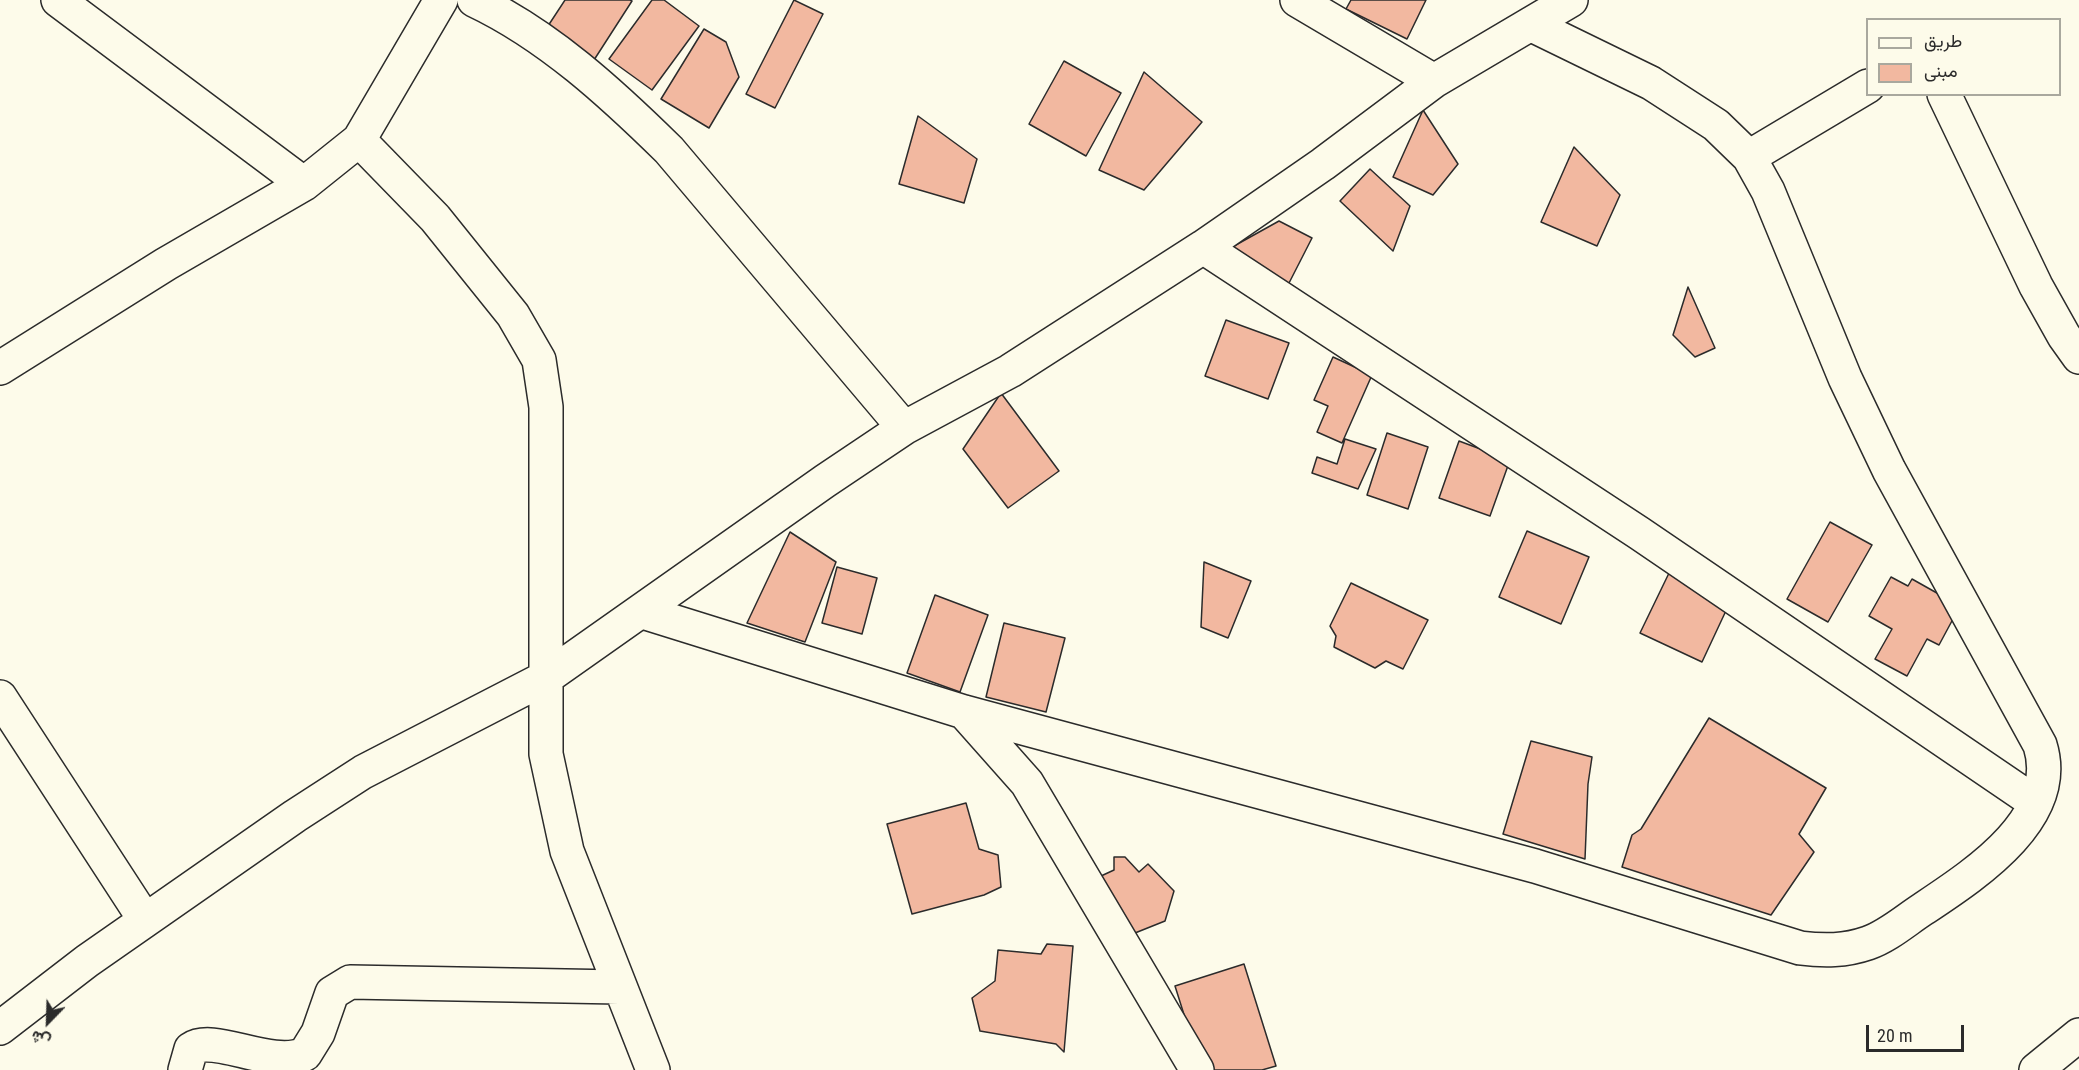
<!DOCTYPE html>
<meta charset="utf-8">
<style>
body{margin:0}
#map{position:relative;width:2079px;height:1070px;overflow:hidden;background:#fdfbea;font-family:"Roboto Condensed",Vazirmatn,sans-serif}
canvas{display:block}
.legend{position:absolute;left:1866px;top:18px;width:195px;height:78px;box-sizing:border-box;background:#fdfbea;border:2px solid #a9a89e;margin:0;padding:8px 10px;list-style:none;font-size:18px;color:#2b2b2b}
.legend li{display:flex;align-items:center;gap:12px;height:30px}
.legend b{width:30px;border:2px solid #a9a89e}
.north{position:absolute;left:18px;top:992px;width:60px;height:60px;-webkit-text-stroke:4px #fdfbea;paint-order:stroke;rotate:203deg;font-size:16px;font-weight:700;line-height:24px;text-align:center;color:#2b2b2b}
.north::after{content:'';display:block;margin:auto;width:21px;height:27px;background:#2b2b2b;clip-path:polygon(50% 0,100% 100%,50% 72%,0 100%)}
.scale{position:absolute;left:1866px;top:1025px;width:98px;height:27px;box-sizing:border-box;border:3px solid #2b2b2b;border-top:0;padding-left:8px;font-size:18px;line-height:21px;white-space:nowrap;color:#2b2b2b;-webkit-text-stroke:4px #fdfbea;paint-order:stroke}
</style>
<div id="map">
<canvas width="2079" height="1070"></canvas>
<ul class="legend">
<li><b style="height:8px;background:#fdfbea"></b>طريق</li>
<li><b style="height:16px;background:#f2b8a0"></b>مبنى</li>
</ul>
<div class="north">ش</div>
<div class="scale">20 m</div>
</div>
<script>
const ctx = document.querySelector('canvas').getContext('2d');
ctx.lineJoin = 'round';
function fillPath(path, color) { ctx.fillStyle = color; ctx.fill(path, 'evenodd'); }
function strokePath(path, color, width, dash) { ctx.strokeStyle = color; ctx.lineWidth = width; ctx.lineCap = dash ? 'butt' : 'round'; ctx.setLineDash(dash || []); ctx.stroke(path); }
const building = new Path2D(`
 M565,0H630L632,1L594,60L546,29Z
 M652,0H664L699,26L652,90L609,59Z
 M794,0L823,14L775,108L746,94Z
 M1351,0H1426L1407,39L1346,9Z
 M704,29L726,42L739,77L709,128L661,99Z
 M1064,61L1121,93L1086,156L1029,124Z
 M1144,72L1202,122L1144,190L1099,170Z
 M1423,110L1458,164L1433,195L1393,177Z
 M918,116L977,159L964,203L899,184Z
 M1574,147L1620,195L1597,246L1541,222Z
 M1370,169L1410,206L1393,251L1340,201Z
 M1279,221L1312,238L1288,285L1225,251Z
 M1688,287L1715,348L1695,357L1673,335Z
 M1226,320L1289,343L1268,399L1205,376Z
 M1333,357L1372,375L1342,443L1317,432L1328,406L1314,400Z
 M1001,393L1059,471L1008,508L963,449Z
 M1387,433L1428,447L1408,509L1367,495Z
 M1345,439L1376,449L1358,489L1312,473L1317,457L1337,464Z
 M1459,441L1510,460L1490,516L1439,498Z
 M1830,522L1872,545L1828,622L1787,599Z
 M1527,531L1589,557L1561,624L1499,597Z
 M790,532L836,562L805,642L747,623Z
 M1204,562L1251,581L1228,638L1201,627Z
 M837,567L877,578L862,634L822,623Z
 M1670,571L1731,600L1702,662L1640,633Z
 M1891,577L1908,586L1912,579L1960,606L1939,645L1927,639L1907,676L1875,659L1892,629L1869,616Z
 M1351,583L1428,620L1403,669L1386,661L1375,668L1334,647L1336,636L1330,626Z
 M935,595L988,615L960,692L907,673Z
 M1004,623L1065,638L1046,712L986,697Z
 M1709,718L1826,788L1799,834L1814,852L1771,915L1622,867L1632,835L1641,829Z
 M1531,741L1592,757L1588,784L1585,859L1503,834Z
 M966,803L979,849L998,855L1001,887L984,895L912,914L887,824Z
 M1114,857H1125L1139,872L1148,864L1174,891L1165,921L1125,937L1101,876L1114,870Z
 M1047,944L1073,946L1064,1052L1056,1044L980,1031L972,998L995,981L998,950L1041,954Z
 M1244,964L1276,1066L1262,1070H1214L1192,1040L1175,986Z`);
const minor = new Path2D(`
 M58,0L304,184
 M474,0C548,35 611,93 669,150L904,428
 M1297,0L1434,81
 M1944,94L2036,286L2064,336L2079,357
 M359,140L435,218L513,315L539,360L546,407V754L567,851L653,1070
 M1749,157L1868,86
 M1203,247L1639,533L2036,803
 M0,368L166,264L304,184L359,140L441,0
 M643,612L964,712L1535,866L1800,948C1824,951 1845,951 1868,943C1888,936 1906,920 1923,909C1974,875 2063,818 2040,745L1889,470L1845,378L1768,191L1749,157L1716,125L1651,83L1532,25
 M0,697L145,920
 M964,712L1027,783L1197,1070
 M0,1028L87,961L295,816L363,772L547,677L825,481L904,428L1010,371L1203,247L1323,164L1434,81L1571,0
 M185,1070L191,1049C214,1033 270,1069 305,1054L318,1033L332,993L350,982L619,987
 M2036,1070L2079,1035`);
fillPath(building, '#f2b8a0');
strokePath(building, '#2b2b2b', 1.5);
strokePath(minor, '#2b2b2b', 36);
strokePath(minor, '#fdfbea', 33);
</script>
